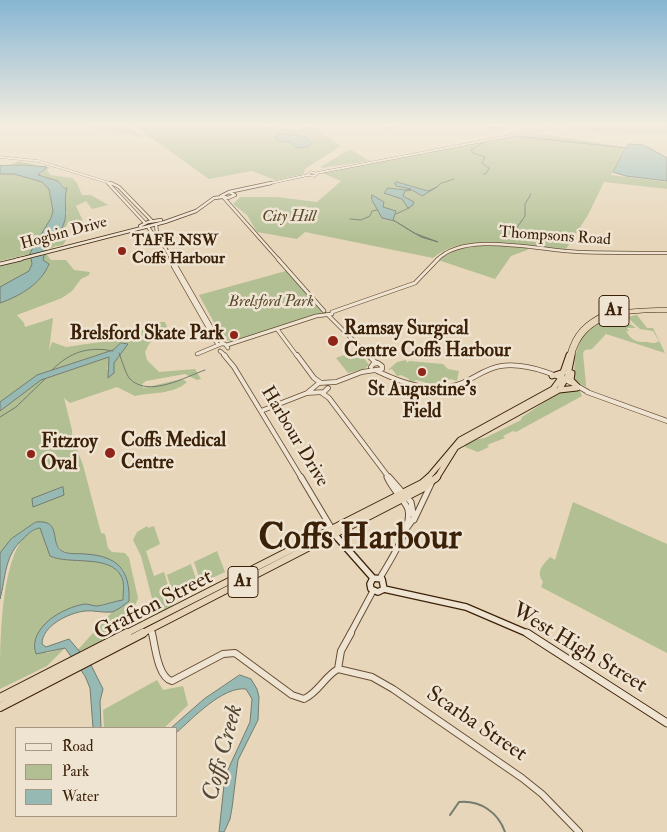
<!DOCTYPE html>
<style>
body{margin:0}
#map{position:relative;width:667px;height:832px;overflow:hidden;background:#e7d6ba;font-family:"IM FELL Double Pica",serif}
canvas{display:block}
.legend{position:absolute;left:15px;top:727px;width:162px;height:90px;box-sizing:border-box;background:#efe4d2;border:1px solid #a79682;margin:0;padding:6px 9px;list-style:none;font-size:15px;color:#3c2109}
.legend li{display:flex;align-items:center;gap:10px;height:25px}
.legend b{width:25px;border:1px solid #a79682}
</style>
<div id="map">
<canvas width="667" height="832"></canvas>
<ul class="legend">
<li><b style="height:6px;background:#efe4d2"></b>Road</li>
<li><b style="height:14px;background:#b1bf93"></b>Park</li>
<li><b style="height:14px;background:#97b9b3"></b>Water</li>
</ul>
</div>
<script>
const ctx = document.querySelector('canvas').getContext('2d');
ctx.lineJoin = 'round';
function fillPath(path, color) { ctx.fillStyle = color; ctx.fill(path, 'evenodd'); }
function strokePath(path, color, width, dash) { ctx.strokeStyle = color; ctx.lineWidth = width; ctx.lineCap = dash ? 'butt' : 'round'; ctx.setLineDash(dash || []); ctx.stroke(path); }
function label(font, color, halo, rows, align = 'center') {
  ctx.font = font + ' "IM FELL Double Pica",serif'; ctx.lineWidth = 5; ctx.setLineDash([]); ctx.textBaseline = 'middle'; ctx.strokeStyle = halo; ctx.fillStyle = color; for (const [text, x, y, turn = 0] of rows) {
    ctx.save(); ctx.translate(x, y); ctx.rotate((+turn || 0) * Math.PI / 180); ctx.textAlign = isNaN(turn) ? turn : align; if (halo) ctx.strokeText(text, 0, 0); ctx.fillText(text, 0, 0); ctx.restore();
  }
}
const green = new Path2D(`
 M83,124H124L144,138L99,128H86Z
 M156,124H243L294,129L312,126L341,146L305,169L304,174L275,180L252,171L209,179L137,128Z
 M583,124H667V134L591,132L565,127Z
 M542,134L624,147L611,175L667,182V189L604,182L588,215L566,249C529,246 462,231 433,258L305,232L297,239L257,232L247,215L233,204L240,197H277L317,202L341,181L322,173L498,138Z
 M350,149L370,161L321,168L322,166Z
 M18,161L49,167L47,171L51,175L72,178L77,183L82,195H91L108,205L92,209L86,201L76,206L83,221L67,225L64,229H69L68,235L62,237L66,240L63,245L56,246L46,251L58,234L67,213L64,206L66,188L58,181L38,175L46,168L38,165H10Z
 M0,174H13L42,182L49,189L53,211L51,218L30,253L32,264L29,272L0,287V265L28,258L25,255L0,261Z
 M512,245L529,247L527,250L511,256L495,279L438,260C457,240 487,245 512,245Z
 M49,252L47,255L51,260H66L74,270L90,272L89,275L81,279L72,291L62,298L17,315L24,323L25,327L53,318L49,351L52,342L66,347L115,340L133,336L154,322H165L167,327L149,344L145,352L147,360L159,372L195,369L201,379L197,380L185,374L146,381L142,384L143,388L182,379L187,382C173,395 152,392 135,396L117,387L70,403L64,398L72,430V436L83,465L101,533L105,534L108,548L112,552L125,553L129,558L138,598L131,616L119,632L74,654L112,612L129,601L124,571C118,566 112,560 105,558C89,553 57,559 55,539L36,522L11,539L0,553V411L41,380L110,357L107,369L114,373V363L128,344L122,342L113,350L37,375L0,402V303C20,296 41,284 49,264L42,260L44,253Z
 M286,271L323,311L317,318L230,341L223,339L199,295Z
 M637,315L647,328H653L665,353L606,334L592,349L585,350L583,353L586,385V387L574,380C574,344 581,325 619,316L636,328H627L629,331H626C632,341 636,342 647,342C653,343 654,344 659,341L653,331L640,329L627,317Z
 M358,350L369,365L364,369L348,373L336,358Z
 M406,360L407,363L409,361L443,364L448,369L459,371L457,381L450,379C439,388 427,383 416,380L413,382L409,381V379L401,375L397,376L392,369L388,370L397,362Z
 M573,389L580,391L582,396L516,432L513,431L503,436L505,438L487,445L489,447L478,452L465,447L466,444L474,440L485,438L521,420L522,417L558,393Z
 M573,502L667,544V653L541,587L543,582C536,571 542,566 550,557L555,560Z
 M147,526L148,528L154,526L160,544L146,551L154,576L164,572L174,605L158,613L155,610L141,556L133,540L137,532Z
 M41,528L50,556C68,564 110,554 121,576C125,583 123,593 123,600L96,606L86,604L62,612L36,637L47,653L65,648L47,666L0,689C0,648 0,566 24,537C30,533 33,529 41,528Z
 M217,551L225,572L201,583L194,562Z
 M191,564L198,585L174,597L167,575Z
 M157,680L163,690L183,686L188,705L164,728H104L103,710Z`);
const water = new Path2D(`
 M287,134L306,137L311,144L308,147L296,148L291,142L279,141L274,137L278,135Z
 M629,144L644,145L667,158V181L626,176L613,172L624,150Z
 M24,165L47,167L38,175L58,181L64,188H67C63,200 68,212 64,223C60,237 45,245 43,260L49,264C41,284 20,296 0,303V287L29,271L32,264L30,253L51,218L53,211L49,189L42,182L14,174H0V166Z
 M397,182L428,191L437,187L422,196L412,190L405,191L403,196L414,202L413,205L408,208L402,199L384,193L388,188L405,190L411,189L396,186L395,183Z
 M372,195L384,202L383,207L396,211L393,220L414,233L438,242L421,237L395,221L382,218L372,200Z
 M121,343L128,344L114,363V373L108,378L109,357L41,380L0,411V402L37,375L113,350Z
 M63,487L64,495L33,507L32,499Z
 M36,522C63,519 49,544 62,551C69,555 78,553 85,554C118,556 130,570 129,601C124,605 118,610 112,612C103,613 93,610 85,611C68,613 42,626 42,644L46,647L69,639L91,665L103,689L100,701L101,728H93L90,688L85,676L65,648L36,654C27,628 63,607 85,604C89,604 93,606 97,606C105,605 115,601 123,600C123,593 125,582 121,576C110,554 68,565 50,556L40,528C33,529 29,533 24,538C4,555 6,577 0,599V553L11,539Z
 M240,675L251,679L257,689L259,697L258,720L238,760L232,808L230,819L224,832H219L225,776L250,722L252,699L246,689C223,686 193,718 176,733V728H171L204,699Z`);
const streamFar1 = new Path2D(`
 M515,136L627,148
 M483,174H486L489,168L482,163L485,157L473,153L471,150L484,142
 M442,183L454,179
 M437,187L441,183
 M396,214L409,208
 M350,219L361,220L370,216L372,211L377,210
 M516,229L525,216V204L531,194
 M119,353C122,360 125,373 130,379C149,398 185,377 205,370
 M52,370C70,352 88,346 113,351
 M0,417L16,407L45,379`);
const stream = new Path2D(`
 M450,815L459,802C480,800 498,812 505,832`);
const taxiway = new Path2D(`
 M371,124L391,127L399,124H404L391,129Z
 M474,124L505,128L494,129Z`);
const tertiaryFar5 = new Path2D(`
 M0,157L38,161L113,184`);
const tertiaryFar4 = new Path2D(`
 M108,183L145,223
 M111,183L119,187L152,221
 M224,198L279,260
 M156,225L157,233L172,260
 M148,227L159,243
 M437,260C465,230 541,251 578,252C608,253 637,253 667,253`);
const tertiaryFar3 = new Path2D(`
 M172,259L218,339L224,344
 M278,259L324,311
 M173,266L218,345
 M332,312L415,283L438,259
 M328,315L369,356
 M277,329L297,356
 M227,345L316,316L332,314
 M220,351L226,356
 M197,354L221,344H225L228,348`);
const tertiaryFar2 = new Path2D(`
 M224,355L234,367L302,479
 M297,355L314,378L321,383
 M368,355L376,363
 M371,367L373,364L378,363L382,366V369
 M377,371C404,384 433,394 462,383C475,378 486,368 501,366C529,362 564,378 588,392
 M587,392L667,421
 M307,393L319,383L336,382L362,372L382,369
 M322,393L329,398L390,479
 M261,411L307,393L324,392L328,388
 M387,476L388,479`);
const tertiaryFar1 = new Path2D(`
 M301,477L332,529
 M389,477L411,502L414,518L404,532
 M414,520L431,484
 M380,578C389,562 415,524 407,507C401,496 392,489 387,477
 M151,629L152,634
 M350,634L373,591`);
const tertiary = new Path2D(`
 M152,633C155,646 158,678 172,681L223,654L235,653L292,695L304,699C319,692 324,677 338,669
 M338,669L372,677L393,689L522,778L542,794L579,832
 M338,669L341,651L351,633`);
const secondaryFar4 = new Path2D(`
 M311,172L317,174L314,176L307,175Z
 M317,173L571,124
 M266,184L308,175`);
const secondaryFar3 = new Path2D(`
 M229,192L271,183
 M229,192L235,195L228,198L221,196Z
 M140,226L148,222L161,220
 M16,260L165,222L196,211L214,198L223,197`);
const secondaryFar2 = new Path2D(`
 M0,264L21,259`);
const secondaryFar1 = new Path2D(`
 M335,535L373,578
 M373,578L370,584L371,589L378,592L384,589
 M373,578L382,579L384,589
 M384,589L466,607L529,634`);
const secondary = new Path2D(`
 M527,633L667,723`);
const trunkFar3 = new Path2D(`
 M569,356C575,333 586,323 607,313
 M572,356C582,312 630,309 667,310`);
const trunkFar2 = new Path2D(`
 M572,373L571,380L577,386
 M552,376L564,372
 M559,390L577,388
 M427,479L460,440L553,389L561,378L569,355
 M436,479L456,447L559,390L568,375L572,355`);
const trunkFar1 = new Path2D(`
 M125,634L422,483L429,477
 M141,634L424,488L437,477`);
const trunk = new Path2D(`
 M0,698L127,633
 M0,707L143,633`);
const markers = [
 [122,251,5,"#8f2418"],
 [234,335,5,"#8f2418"],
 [333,341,6,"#8f2418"],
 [422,372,5,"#8f2418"],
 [110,453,6,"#8f2418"],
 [31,454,5,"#8f2418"]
];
const farParknames = [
 ["City Hill",289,218],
 ["Brelsford Park",271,303]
];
const farStreetnames = [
 ["Hogbin Drive",64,234,-15],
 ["Thompsons Road",555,237,4]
];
const farPoinames = [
 ["TAFE NSW",132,242],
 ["Coffs Harbour",132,260]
];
const shields = [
 [614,311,30],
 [243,582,30]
];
const shieldNames = [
 ["A1",614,311],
 ["A1",243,582]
];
const poiNames = [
 ["Ramsay Surgical",344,330],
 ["Centre Coffs Harbour",344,352],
 ["Brelsford Skate Park",224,335,"right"],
 ["St Augustine's",422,391,"center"],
 ["Field",422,413,"center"],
 ["Coffs Medical",121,442],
 ["Centre",121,464],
 ["Fitzroy",41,443],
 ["Oval",41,465]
];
const streetNames = [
 ["Harbour Drive",294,437,59]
];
const nearStreetnames = [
 ["Grafton Street",154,606,-27],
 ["West High Street",579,649,31],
 ["Scarba Street",476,725,34]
];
const nearWaternames = [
 ["Coffs Creek",224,753,-75]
];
const nearTownnames = [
 ["Coffs Harbour",360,540]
];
fillPath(green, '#b1bf93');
fillPath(water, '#97b9b3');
strokePath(water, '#737c6f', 1);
strokePath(streamFar1, '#737c6f', 1);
strokePath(stream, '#737c6f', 2);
fillPath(taxiway, '#927c62');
strokePath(tertiaryFar5, '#674e35', 2.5);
strokePath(tertiaryFar4, '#674e35', 4);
strokePath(tertiaryFar3, '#674e35', 4.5);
strokePath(tertiaryFar2, '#674e35', 5.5);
strokePath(tertiaryFar1, '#674e35', 7);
strokePath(tertiary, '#674e35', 8);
strokePath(secondaryFar4, '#3c2109', 2.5);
strokePath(secondaryFar3, '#3c2109', 4);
strokePath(secondaryFar2, '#3c2109', 4.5);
strokePath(secondaryFar1, '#3c2109', 8);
strokePath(secondary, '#3c2109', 9);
strokePath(trunkFar3, '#3c2109', 5);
strokePath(trunkFar2, '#3c2109', 7);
strokePath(trunkFar1, '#3c2109', 8);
strokePath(trunk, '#3c2109', 10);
strokePath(tertiaryFar5, '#efe4d2', 2);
strokePath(tertiaryFar4, '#efe4d2', 2.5);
strokePath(tertiaryFar3, '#efe4d2', 3);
strokePath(tertiaryFar2, '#efe4d2', 4);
strokePath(tertiaryFar1, '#efe4d2', 5);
strokePath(tertiary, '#efe4d2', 6);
strokePath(secondaryFar4, '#efe4d2', 2);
strokePath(secondaryFar3, '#efe4d2', 2.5);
strokePath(secondaryFar2, '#efe4d2', 3);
strokePath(secondaryFar1, '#efe4d2', 5.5);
strokePath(secondary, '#efe4d2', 7);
strokePath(trunkFar3, '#e7d6ba', 4);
strokePath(trunkFar2, '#e7d6ba', 5);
strokePath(trunkFar1, '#e7d6ba', 6);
strokePath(trunk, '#e7d6ba', 8);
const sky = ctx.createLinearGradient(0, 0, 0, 240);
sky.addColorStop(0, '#87b6d3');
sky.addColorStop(0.52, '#f4ede0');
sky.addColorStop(1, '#f4ede000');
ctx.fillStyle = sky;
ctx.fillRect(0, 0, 667, 240);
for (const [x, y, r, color] of markers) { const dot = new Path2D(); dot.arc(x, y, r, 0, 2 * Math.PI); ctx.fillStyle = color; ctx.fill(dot); strokePath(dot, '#efe4d2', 2); }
label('italic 16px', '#59482c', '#efe4d2', farParknames);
label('16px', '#3c2109', '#efe4d2', farStreetnames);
label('bold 16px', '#3c2109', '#efe4d2', farPoinames, 'left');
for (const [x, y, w] of shields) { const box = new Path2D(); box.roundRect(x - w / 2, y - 15.5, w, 31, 4); ctx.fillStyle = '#efe4d2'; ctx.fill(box); strokePath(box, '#3c2109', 1); }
label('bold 18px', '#3c2109', null, shieldNames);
label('bold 19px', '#3c2109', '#efe4d2', poiNames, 'left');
label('19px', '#3c2109', '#efe4d2', streetNames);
label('22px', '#3c2109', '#efe4d2', nearStreetnames);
label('italic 24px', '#534734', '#efe4d2', nearWaternames);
label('bold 35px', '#3c2109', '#efe4d2', nearTownnames);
</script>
